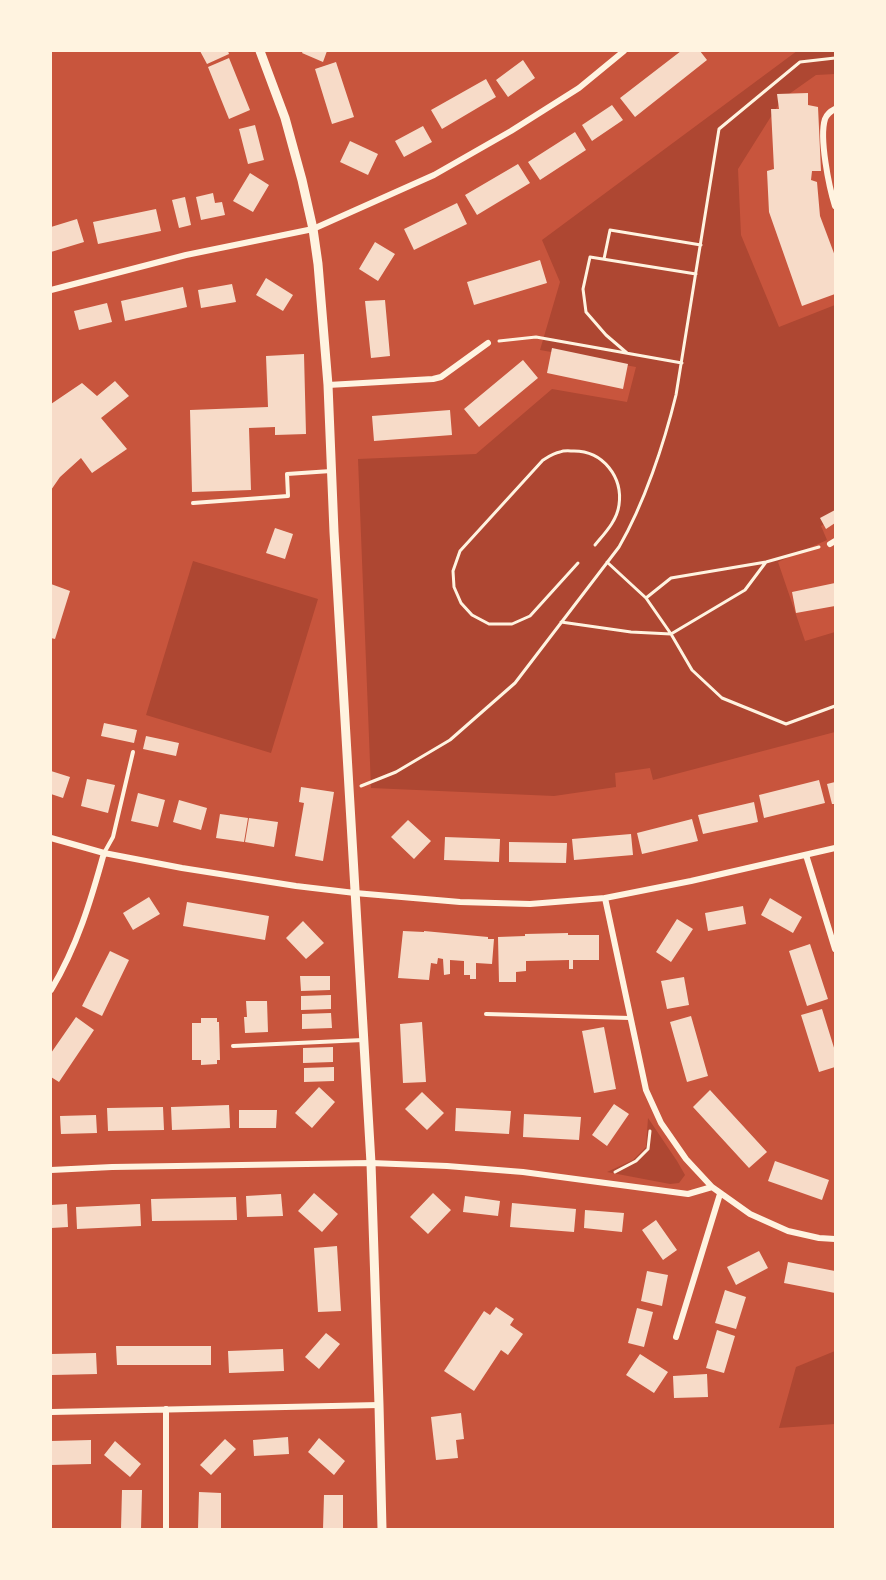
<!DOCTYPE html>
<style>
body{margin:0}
#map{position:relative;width:886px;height:1580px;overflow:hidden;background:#c8553d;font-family:Overpass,sans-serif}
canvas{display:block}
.frame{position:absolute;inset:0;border:52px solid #fff3e0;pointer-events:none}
</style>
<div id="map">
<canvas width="886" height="1580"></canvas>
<div class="frame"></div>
</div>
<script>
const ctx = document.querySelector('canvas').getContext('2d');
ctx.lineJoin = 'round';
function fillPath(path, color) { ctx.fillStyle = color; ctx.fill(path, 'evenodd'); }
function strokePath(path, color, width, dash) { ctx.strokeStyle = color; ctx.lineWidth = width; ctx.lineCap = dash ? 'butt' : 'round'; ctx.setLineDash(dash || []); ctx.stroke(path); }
const green = new Path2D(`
 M797,51H835V74L816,75L782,99L738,169L741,235L779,327L835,305V518L821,526L827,540L778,562L805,641L835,632V732L653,780L650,768L615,773L616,787L554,796L371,788L358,459L476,454L552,389L627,402L636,367L540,350L560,282L542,240Z
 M193,561L318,599L271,753L146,715Z
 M648,1118L677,1161L685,1175L679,1183L670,1184L607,1172L633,1160L646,1147Z
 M835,1351V1424L779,1428L796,1367Z`);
const building = new Path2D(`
 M200,51H228L229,54L207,64Z
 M303,51H327L323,62L302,53Z
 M681,51H700L707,60L635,117L620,98Z
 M229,58L250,110L229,119L208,67Z
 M523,60L535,78L508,97L496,80Z
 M336,62L354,117L332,124L315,69Z
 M486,79L496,97L442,129L431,110Z
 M808,93V105L818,107L821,171H812L811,180L817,182L820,216L835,256V294L802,306L769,212L767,171L774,169L771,109H779L777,94Z
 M612,105L623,120L592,141L582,125Z
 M255,125L264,160L248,164L239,129Z
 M423,126L432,142L404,157L395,141Z
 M575,132L586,150L540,180L528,162Z
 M350,141L378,154L368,175L340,162Z
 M518,164L530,183L477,215L465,195Z
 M250,173L269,185L253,212L233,201Z
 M213,193L215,203L222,202L225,215L201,220L196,197Z
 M185,197L191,225L179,228L172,200Z
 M457,203L467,224L414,250L404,229Z
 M156,209L161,231L98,244L93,222Z
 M77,219L84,242L51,252V227Z
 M375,242L395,254L378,281L359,269Z
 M540,260L547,283L474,305L467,282Z
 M266,278L293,295L283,311L256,295Z
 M232,284L236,302L201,308L198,290Z
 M183,287L187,307L125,321L121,301Z
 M385,300L390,356L371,358L365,301Z
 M107,303L112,322L79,330L74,311Z
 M552,348L628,364L623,389L547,373Z
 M304,354L306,434L275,435V427L249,428L251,490L192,492L190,410L268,407L266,356Z
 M523,360L538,378L479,427L464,409Z
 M115,381L129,396L101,418L127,449L92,473L81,458L60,477L51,490V404L82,383L97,396Z
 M450,410L452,435L374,441L372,416Z
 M835,510V523L826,529L820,518Z
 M275,528L293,534L285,559L266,553Z
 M835,583V606L796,613L792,592Z
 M51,584L70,591L55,639L51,638Z
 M104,723L137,730L134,743L101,736Z
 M146,736L179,743L176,756L143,749Z
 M51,771L70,777L63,798L51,794Z
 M87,779L115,785L108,813L81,806Z
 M819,780L825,803L764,818L759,795Z
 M835,782V804H832L827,784Z
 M301,787L334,792L323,861L295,856L304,803L299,802Z
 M138,793L165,800L158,827L131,821Z
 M179,800L207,808L201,830L173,822Z
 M754,802L758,822L703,834L698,815Z
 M220,814L248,818L244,842L216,838Z
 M249,818L278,822L274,847L245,842Z
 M692,819L698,841L642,854L637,833Z
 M408,820L431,841L414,859L391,837Z
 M631,834L633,855L574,860L572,839Z
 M445,837L500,839L499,862L444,860Z
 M509,842L567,843L566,863L509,862Z
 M149,897L160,914L133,930L123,913Z
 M770,898L802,917L793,933L761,915Z
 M187,902L269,916L265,940L183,926Z
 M743,906L746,924L708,931L705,913Z
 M677,919L693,929L671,962L656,952Z
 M303,921L324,943L306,959L286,938Z
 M403,931L424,932V931L488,937V939H494L492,964L476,963V979H470V975H464V961L450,960V974L444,975L443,959L438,958L437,964L431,963L429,980L398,978Z
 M568,933V935H599V960H573V969H569V960L526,961V971L516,972V982H499L498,937L525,936V934Z
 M810,944L828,999L807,1006L789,951Z
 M110,951L129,960L102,1016L82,1006Z
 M300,976H330V990L301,991Z
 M684,977L689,1005L667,1009L661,981Z
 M331,995V1009L301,1010V996Z
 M246,1001H267L268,1032L245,1033L244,1017H247Z
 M822,1009L835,1051V1067L819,1072L801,1015Z
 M331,1013L332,1028L302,1029V1014Z
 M691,1016L708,1076L687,1082L670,1022Z
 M76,1017L94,1030L59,1082L51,1077V1053Z
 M201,1018H217V1022H219L220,1060H217V1064L201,1065V1060H192V1023H201Z
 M422,1022L426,1082L403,1083L400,1024Z
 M604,1027L616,1089L594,1093L582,1031Z
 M333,1047V1062L303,1063V1048Z
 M334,1067V1081L304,1082V1068Z
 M319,1087L335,1102L312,1128L295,1113Z
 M710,1090L767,1152L749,1168L693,1107Z
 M422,1092L444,1113L427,1130L405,1109Z
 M614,1104L629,1114L607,1146L592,1135Z
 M229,1105L230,1128L172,1130L171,1107Z
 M163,1107L164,1130L108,1131L107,1108Z
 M456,1108L511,1111L509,1134L455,1131Z
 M239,1110H277L276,1128H239Z
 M524,1114L581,1117L579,1140L523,1137Z
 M96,1115L97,1133L61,1134L60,1116Z
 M775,1161L829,1180L822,1200L768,1181Z
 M314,1193L338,1214L322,1232L298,1211Z
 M433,1193L451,1210L428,1234L410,1217Z
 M281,1194L283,1216L247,1217L246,1196Z
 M465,1196L500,1201L498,1216L463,1212Z
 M236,1197L237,1220L152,1221L151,1199Z
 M512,1203L576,1209L574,1232L510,1227Z
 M67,1204L68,1227L51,1228V1205Z
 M140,1204L141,1226L77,1229L76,1207Z
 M585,1210L624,1213L622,1232L584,1228Z
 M656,1220L677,1250L663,1260L642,1230Z
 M337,1246L341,1311L318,1312L314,1248Z
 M759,1251L768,1268L736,1285L727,1267Z
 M788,1262L835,1271V1293L784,1283Z
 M647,1271L668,1275L662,1306L641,1301Z
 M725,1290L746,1297L736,1329L715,1323Z
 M496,1307L514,1319L510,1325L523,1334L508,1355L501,1350L474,1391L444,1371L484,1311L490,1315Z
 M637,1308L653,1312L644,1347L628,1343Z
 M717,1330L735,1336L724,1373L706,1368Z
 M326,1333L340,1344L319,1369L305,1357Z
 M116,1346H211V1365H117Z
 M283,1349L284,1371L229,1373L228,1351Z
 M96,1353L97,1374L51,1375V1354Z
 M640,1354L668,1372L654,1393L626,1375Z
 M707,1374L708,1397L674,1398L673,1376Z
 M461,1413L464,1439L456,1440L458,1458L436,1460L431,1417Z
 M288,1437L289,1454L254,1456L253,1440Z
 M319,1438L345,1461L334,1475L308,1452Z
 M225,1439L236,1449L211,1475L200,1465Z
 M91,1440V1464L51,1465V1441Z
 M115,1441L141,1464L130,1477L104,1455Z
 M122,1490H142L141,1529H121Z
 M199,1492L221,1493V1529H198Z
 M324,1495H343V1529H323Z`);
const path = new Path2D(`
 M604,259L610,230L701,245
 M499,341L536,337L682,363
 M627,353L606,335L586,312L583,289L590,257L696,274
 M607,562L646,598L671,634L692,670L722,698L786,724L835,706
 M578,563L530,616L512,624H489L472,615L461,603L454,587L453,571L460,551L543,460C548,457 554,453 560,452C564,450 570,451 574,451C603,451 623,477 619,505C617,521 604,534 595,545
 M646,598L671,578L766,562L819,547
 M561,622L631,632L671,634L745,590L766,562
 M361,786L396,772L450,740L515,683L619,547C644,504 664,444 676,395L719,129L800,62L835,58
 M615,1172L636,1161L648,1149L650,1131`);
const service = new Path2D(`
 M193,503L288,496L287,474L331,471
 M104,853L113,837L133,752
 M486,1014L630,1018
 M233,1046L363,1040`);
const minor = new Path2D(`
 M835,109C831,111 827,114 825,119C819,138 829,187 835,206
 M51,290L186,255L313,229L434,175L511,131L579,88L624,51
 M328,385L433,379L441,377L488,343
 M830,544L835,541
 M51,838L104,853L182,868L296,886L355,893L460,902L530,904L605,898L691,881L835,848
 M806,855L835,949
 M605,898L646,1090L661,1123L686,1159L712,1187L750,1214L788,1231L819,1238L835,1239
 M51,990C77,947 91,900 104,853
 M51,1170L112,1167L371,1163L447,1166L523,1172L688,1194L712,1187
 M676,1337L720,1194
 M51,1412L379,1405
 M166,1529V1409`);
const tertiary = new Path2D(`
 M260,51L285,118L302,180L313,229L318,264L328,385L334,532L371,1163L379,1405L382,1529`);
fillPath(green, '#ae4732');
fillPath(building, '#f7dbc8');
strokePath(path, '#fff3e0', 3);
strokePath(service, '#fff3e0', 4);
strokePath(minor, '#fff3e0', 6);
strokePath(tertiary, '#fff3e0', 9);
</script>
